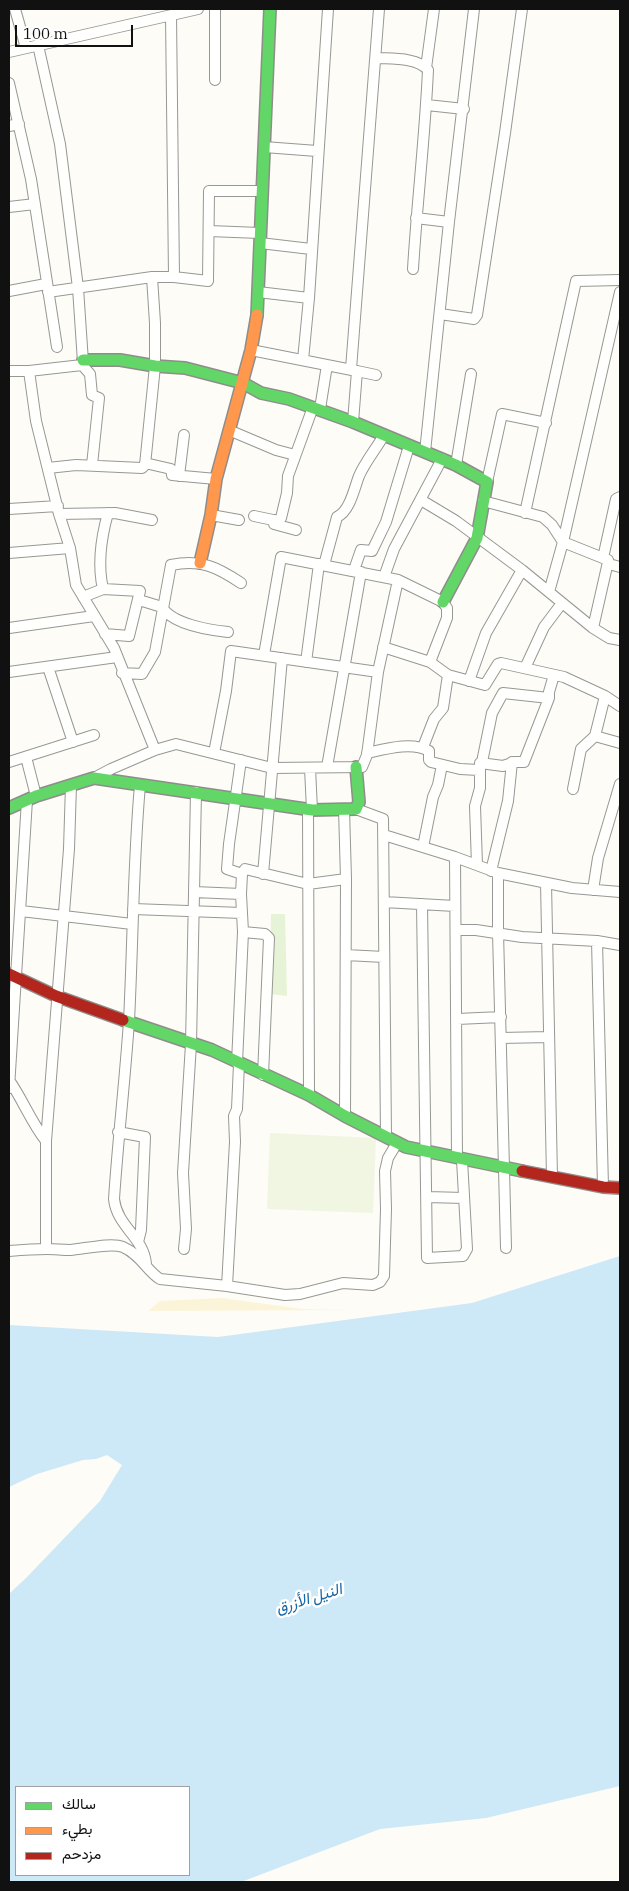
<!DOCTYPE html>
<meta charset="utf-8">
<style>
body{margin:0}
#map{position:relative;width:629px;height:1891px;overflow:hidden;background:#fdfcf7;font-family:"IBM Plex Serif",Vazirmatn,serif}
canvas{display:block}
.frame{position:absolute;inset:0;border:10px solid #111;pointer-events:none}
.legend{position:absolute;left:15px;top:1786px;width:175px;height:90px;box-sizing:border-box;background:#fff;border:1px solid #a0a0a0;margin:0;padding:6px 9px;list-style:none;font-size:15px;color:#111}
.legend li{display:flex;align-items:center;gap:10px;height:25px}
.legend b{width:25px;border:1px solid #a0a0a0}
.scale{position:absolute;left:15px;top:25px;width:118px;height:22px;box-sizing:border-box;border:2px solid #111;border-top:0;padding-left:6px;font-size:15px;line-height:18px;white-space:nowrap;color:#111;-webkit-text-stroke:4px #fff;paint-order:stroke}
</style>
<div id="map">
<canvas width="629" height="1891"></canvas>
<div class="frame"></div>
<ul class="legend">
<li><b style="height:6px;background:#63d668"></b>سالك</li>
<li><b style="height:6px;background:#ff974d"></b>بطيء</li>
<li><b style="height:6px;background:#b3261e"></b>مزدحم</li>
</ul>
<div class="scale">100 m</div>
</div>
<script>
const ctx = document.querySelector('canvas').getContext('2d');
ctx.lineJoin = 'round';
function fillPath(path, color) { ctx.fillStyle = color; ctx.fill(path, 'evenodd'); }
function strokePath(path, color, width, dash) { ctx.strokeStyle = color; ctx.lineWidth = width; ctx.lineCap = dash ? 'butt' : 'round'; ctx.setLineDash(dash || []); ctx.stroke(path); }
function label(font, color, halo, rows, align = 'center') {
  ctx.font = font + ' "IBM Plex Serif",Vazirmatn,serif'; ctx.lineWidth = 5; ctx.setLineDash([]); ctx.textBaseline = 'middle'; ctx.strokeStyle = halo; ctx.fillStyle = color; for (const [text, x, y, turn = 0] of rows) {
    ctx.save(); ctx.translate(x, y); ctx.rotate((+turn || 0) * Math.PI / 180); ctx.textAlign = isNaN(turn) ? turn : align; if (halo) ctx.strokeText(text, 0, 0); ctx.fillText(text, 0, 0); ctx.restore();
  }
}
const green = new Path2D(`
 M271,914H285L287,996L270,994Z`);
const sand = new Path2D(`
 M222,1298L302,1309L353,1310L148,1311L160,1301Z`);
const pitch = new Path2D(`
 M270,1133L376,1138L373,1213L267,1209Z`);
const water = new Path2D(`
 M620,1256V1786L486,1818L380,1829L241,1882H9V1594L26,1578L100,1501L122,1465L107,1455L96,1459L83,1460L37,1474L9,1487V1325L218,1337L472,1303ZM16,1787H189V1875H16Z`);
const street = new Path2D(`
 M15,9L26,48
 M215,9V80
 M171,15L174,277
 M9,52L198,9
 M376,58C391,59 417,57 428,70C425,136 417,203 413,269
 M426,68L434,9
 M9,83L31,179L57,347
 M427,105L464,109
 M9,126L19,124
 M264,147L317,151
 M9,207L35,204
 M416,218L449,222
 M209,231L260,233
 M260,243L311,249
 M9,291L46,284
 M48,292L152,277H174L208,281L209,191H262
 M258,292L309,298
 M440,314L474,319L477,315L505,133L522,9
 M251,350L357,371L353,422
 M303,360L309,298L328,9
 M82,365L90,374L92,395L99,398L92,465
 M351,369L379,9
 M9,371H29L82,365L83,362L78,288L60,144L38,45
 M29,371L36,421L59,514L70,548L76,585L114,648L155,750
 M357,371L376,375
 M320,409L327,365
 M231,431L276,450L295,455
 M425,452L449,222L474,9
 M145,463L171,469L172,475L216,479
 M456,465L471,374
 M48,468L76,465L142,468L145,465L155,366V323L152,277
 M179,476L184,435
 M487,482L502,414L546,423
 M421,500L456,521L522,570L593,628L609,638L620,640
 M483,501L543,517L552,525L563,542L608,560L609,564L620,567
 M9,509L58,506
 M525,513L576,281L620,280
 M59,514L115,513L152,520
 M211,515L239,520
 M254,516L278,521L281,518L287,493L288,476L313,407
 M275,520L274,524L296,530
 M9,553L70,548
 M603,558L616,499L620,497
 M324,565L337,517C350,511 354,489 359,476C365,462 376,449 384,435
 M354,570L361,550L372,551L373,549L386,522L409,446
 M384,577L394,549L442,459
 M103,589C97,563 101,538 108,513
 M549,592L563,542L620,292
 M83,597L103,589L140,591L129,636L105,634
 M139,600L162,607C172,624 209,630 228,632
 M9,628L94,616
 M593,628L608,562
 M383,647L430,662L448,675L485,685L498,664L501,663L564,677L605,696L620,706
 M264,655L281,557L398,580L443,602L447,608V618L430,662
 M306,662L319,564
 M48,667L73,742
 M525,668L544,627L562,603
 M9,672L117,657
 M122,673L142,674L155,652L171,565C201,559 217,567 241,583
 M469,681L486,633L522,570
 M595,736L620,743
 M423,747L434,719L443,708L448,675
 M214,753L226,691L231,651L378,672
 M367,753C385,749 412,741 429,751V760L431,762L460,769L479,770
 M26,757L36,796
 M241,760L229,844L227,869L242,874L245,869L308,884L346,879
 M9,762L94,735
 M482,762L492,713L503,693L549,698
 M327,767L361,572
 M310,768L312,810
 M94,778L111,769L155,750L176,744L272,768L362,767L367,755L378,672L398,580
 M140,785C133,864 133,942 129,1021C125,1080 118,1139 114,1199C117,1227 144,1237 146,1264
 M573,789L581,749L595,736L605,696
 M308,809L309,1095
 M344,809L346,879L345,1116
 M356,809L383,819L386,1137
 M384,835L455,857L498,873L572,888L620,892
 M423,847L433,797L438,785L442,765
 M455,857L457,1158
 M477,865L475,806L480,788V763L503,766L515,762H524L549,698V692L554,675
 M491,871L508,801L512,762
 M498,873V932L506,1248
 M263,874L282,658
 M546,883L552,1177
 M593,890L598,858L620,784
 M194,892L241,894
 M384,902L455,906
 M422,904L427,1258L463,1256L467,1249L462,1160
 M133,909L242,913
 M21,911L132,924
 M456,930H476L522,937L597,941L620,945
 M243,932L265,934L269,938L263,1075
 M597,941L603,1187
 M346,955L384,957
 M457,1019L501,1017
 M501,1038L549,1037
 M237,1063L243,932L241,894L242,874
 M9,1080C23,1100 31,1122 46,1141
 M9,1088L27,800
 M118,1132L145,1137L141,1230L138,1242
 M427,1197L464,1198
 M46,1249V1141L69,849L71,785
 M184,1249L186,1229L183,1173L191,1044L196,792
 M9,1251C21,1250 34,1249 47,1249C55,1249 62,1250 70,1250C84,1249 111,1242 123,1247C141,1255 147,1271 160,1279L227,1286L285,1295L300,1294L343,1283L373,1285L380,1282L384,1276L386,1209L385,1171L388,1158L397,1143
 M227,1286L235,1142L234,1116L237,1109L239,1064`);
const fast = new Path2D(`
 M257,315L270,9
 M83,360H120L155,366L185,368L243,383L261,393L289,399L353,422L456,465L487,482L477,538L443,602
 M9,808L36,796L94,778L312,810L356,809L359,802L356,767
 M123,1020L212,1050L309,1095L345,1116L406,1147L522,1171`);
const slow = new Path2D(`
 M200,563L211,515L216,479L251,350L257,315`);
const jam = new Path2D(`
 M9,974L56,996L123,1020
 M522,1171L603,1187L620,1188`);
const waterNames = [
 ["النيل الأزرق",309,1599,-17]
];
fillPath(green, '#e7f3d7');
fillPath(sand, '#fcf4d9');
fillPath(pitch, '#f0f6e1');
fillPath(water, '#cde8f7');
strokePath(street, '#979795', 12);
strokePath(fast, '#8e8d8b', 14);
strokePath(slow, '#8e8d8b', 14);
strokePath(jam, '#8e8d8b', 14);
strokePath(street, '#fffffe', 10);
strokePath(fast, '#63d668', 11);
strokePath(slow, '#ff974d', 11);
strokePath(jam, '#b3261e', 11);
label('italic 16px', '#1768a6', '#fff', waterNames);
</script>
